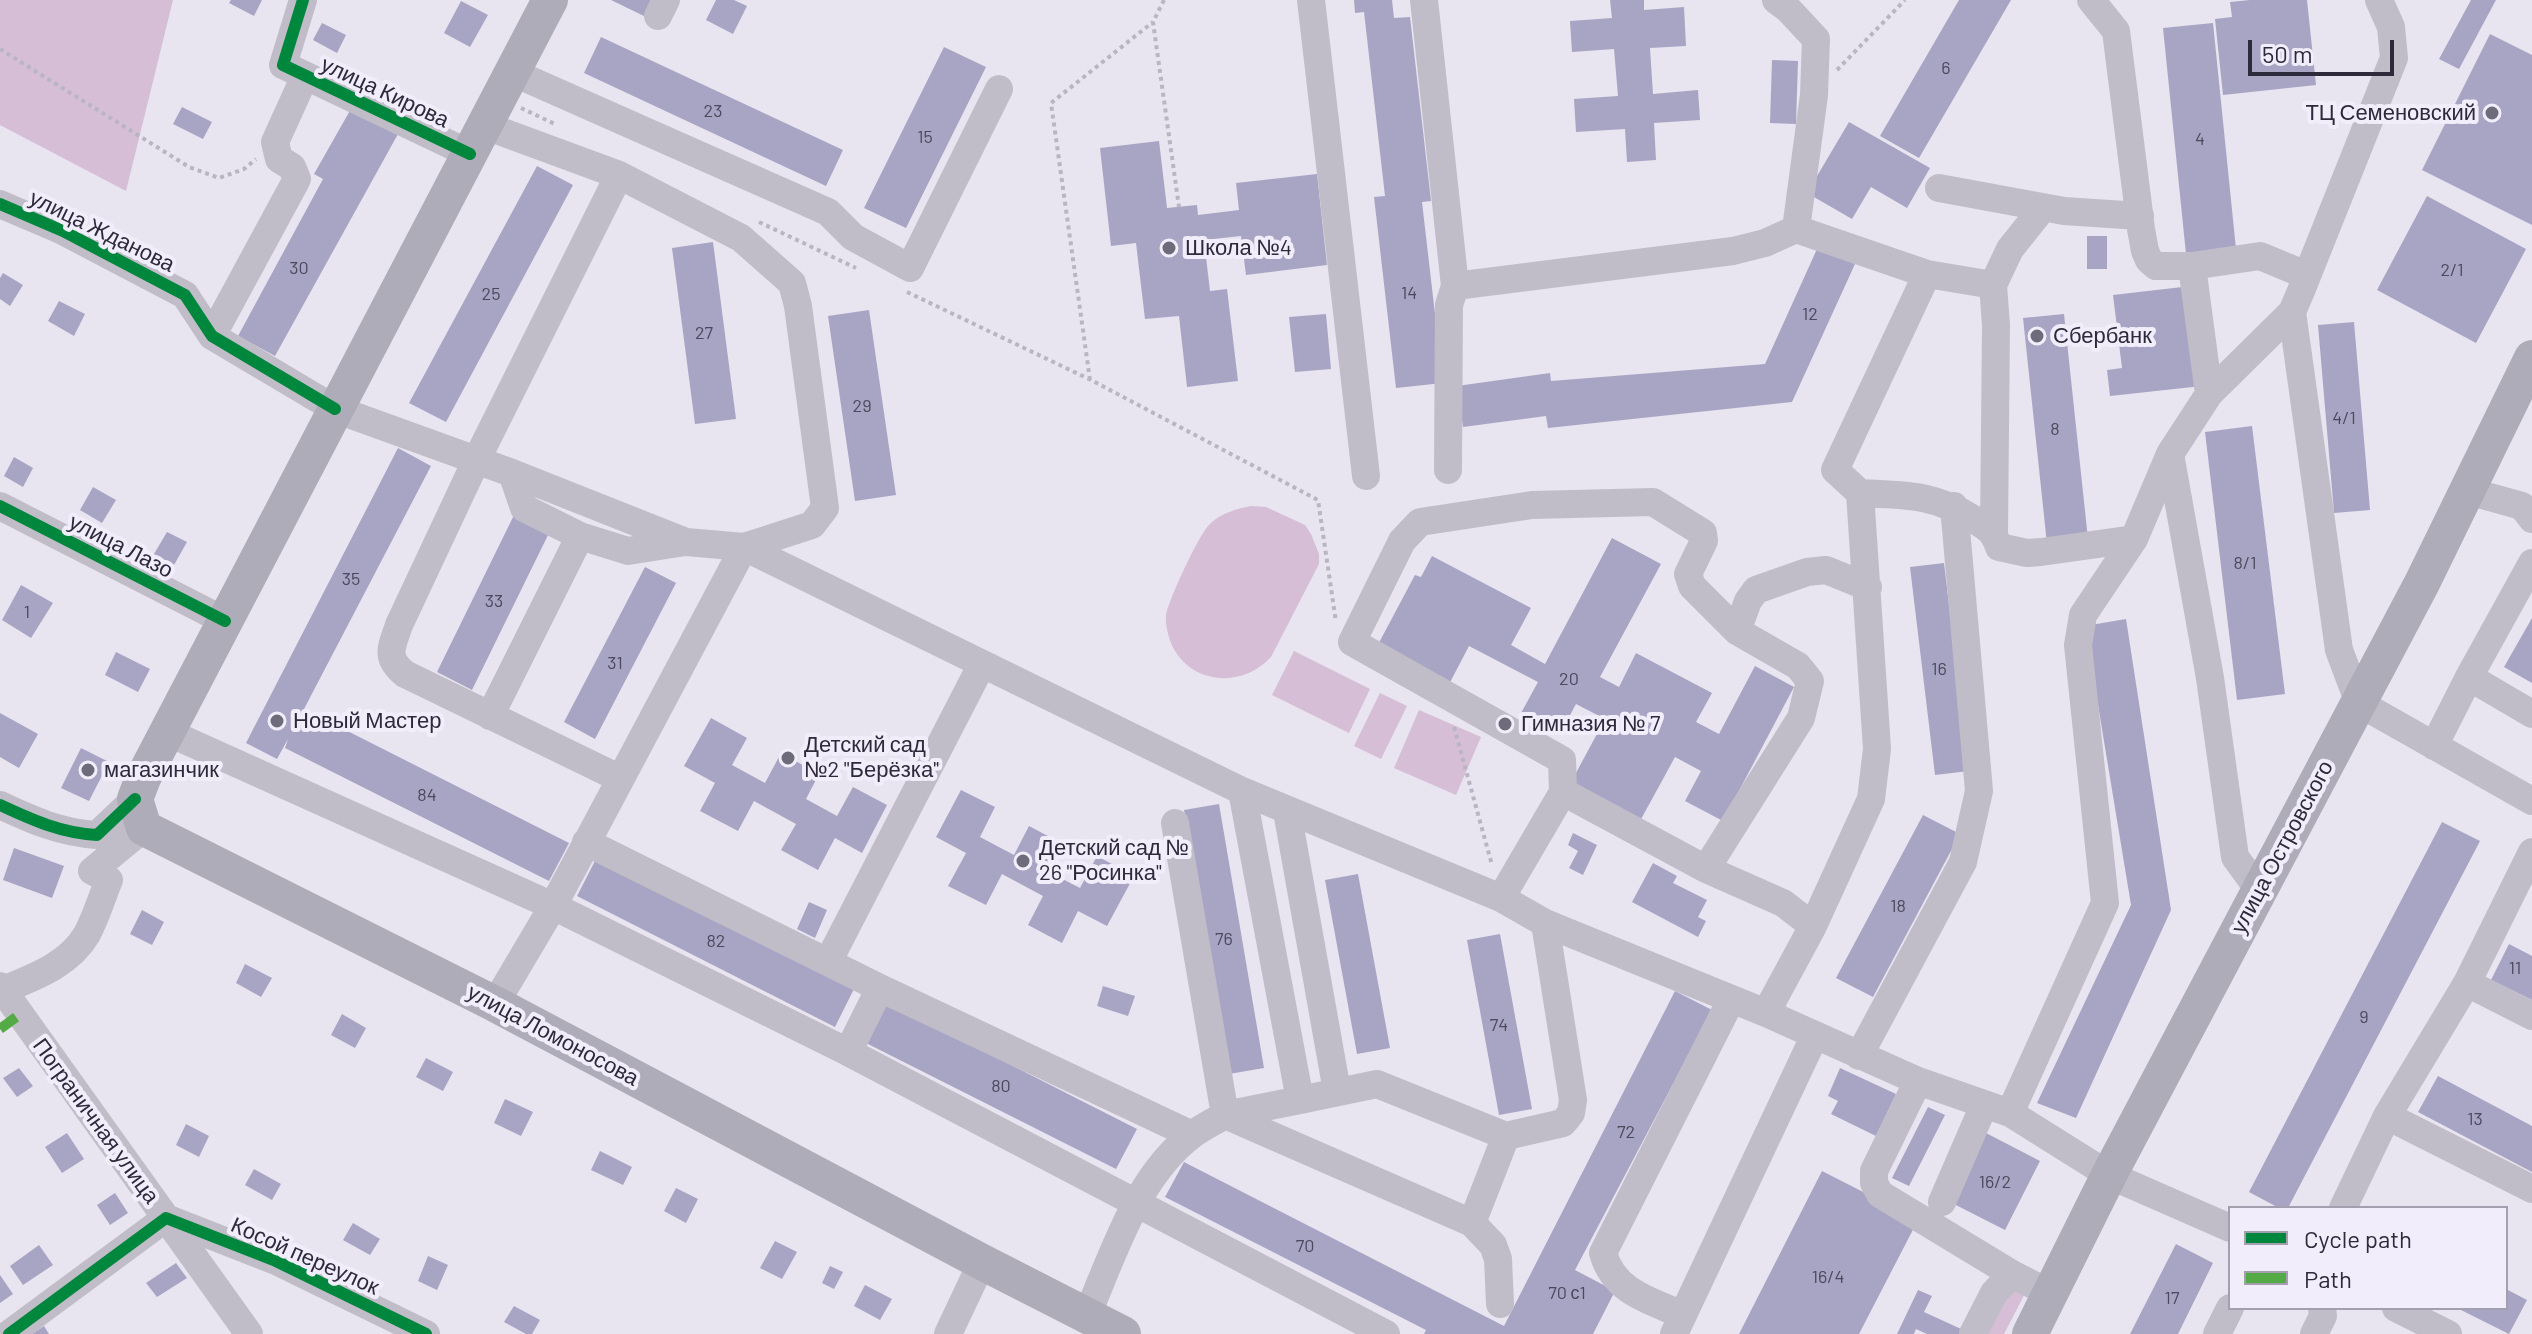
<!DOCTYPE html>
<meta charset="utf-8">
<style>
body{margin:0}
#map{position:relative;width:2532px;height:1334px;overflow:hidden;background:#e8e4f0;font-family:Barlow,sans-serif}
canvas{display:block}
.legend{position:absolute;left:2228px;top:1206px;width:280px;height:104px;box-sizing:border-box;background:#f2edfb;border:2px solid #a39fae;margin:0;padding:10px 14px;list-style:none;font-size:24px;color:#2c2a3b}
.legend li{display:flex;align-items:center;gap:16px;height:40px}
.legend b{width:40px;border:2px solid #a39fae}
.scale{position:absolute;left:2248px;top:40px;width:146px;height:36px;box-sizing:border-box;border:4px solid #2c2a3b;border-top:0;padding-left:10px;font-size:24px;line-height:28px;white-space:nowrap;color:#2c2a3b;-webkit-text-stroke:6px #f2edfb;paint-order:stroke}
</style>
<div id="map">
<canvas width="2532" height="1334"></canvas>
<ul class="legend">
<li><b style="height:10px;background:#00873e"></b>Cycle path</li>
<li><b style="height:10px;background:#54ab46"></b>Path</li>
</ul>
<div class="scale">50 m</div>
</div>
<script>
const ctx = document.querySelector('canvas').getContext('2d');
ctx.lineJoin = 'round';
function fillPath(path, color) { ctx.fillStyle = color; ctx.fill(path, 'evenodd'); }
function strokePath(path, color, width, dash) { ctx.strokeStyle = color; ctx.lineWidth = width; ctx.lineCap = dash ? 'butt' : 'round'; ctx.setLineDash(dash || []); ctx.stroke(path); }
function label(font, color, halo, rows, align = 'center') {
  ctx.font = font + ' Barlow,sans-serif'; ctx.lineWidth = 8; ctx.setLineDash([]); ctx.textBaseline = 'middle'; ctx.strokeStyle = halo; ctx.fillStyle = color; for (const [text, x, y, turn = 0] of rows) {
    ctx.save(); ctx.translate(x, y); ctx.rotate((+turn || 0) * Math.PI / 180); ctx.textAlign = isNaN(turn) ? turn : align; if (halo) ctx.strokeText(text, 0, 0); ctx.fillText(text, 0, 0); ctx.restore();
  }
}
const green = new Path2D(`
 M0,0H173L126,191L0,125Z
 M1251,506L1266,507L1305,525L1311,534L1319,554V564L1271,657C1237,694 1176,681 1167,629C1166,624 1165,616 1167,611C1172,594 1199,533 1211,523C1222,513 1236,509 1251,506Z
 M1294,651L1370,689L1349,733L1272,695Z
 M1380,693L1407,706L1381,759L1354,746Z
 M1419,710L1481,737L1456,795L1394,768Z
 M2030,1284L2004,1334H1988L2011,1289Z`);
const building = new Path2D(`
 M231,0H262L254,16L229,3Z
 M611,0H654L646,17Z
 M716,0H734L747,6L733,34L706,20Z
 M1354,0H1392L1394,18L1410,17L1431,201L1422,202L1443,383L1396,388L1374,197L1385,196L1364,12L1355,13Z
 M1610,0H1644V10L1684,7L1686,46L1650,48L1653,94L1698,90L1700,120L1654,123L1656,160L1627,162L1625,129L1576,132L1574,99L1618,96L1614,49L1572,52L1570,21L1612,18Z
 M1959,0H2011L1919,158L1880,136Z
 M2250,0H2307L2316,85L2223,95L2215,19L2232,17L2230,2Z
 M2471,0H2496L2459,69L2439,59Z
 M461,1L488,15L470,47L444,33Z
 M322,23L346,35L337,53L313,40Z
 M2213,23L2236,249L2186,254L2163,28Z
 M2490,34L2532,55V225L2422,170Z
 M601,37L843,150L826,186L584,73Z
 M944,47L986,67L906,228L864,208Z
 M1772,60L1798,61L1796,124L1770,123Z
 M182,107L212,122L203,139L173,124Z
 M352,107L398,134L275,356L238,336L323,179L314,174Z
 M1849,122L1930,168L1907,208L1871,187L1852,219L1807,193Z
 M1159,141L1167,208L1197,205L1198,215L1239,210L1236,183L1317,174L1327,265L1246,275L1241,236L1204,240L1210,291L1227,289L1238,381L1187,387L1179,316L1145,319L1136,243L1111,246L1100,148Z
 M537,166L573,185L446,422L409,403Z
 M2427,196L2526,249L2476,343L2377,290Z
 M2087,236H2107V269H2087Z
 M713,242L736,419L695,424L672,248Z
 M1817,249L1855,264L1792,402L1548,428L1546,416L1463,427L1457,386L1550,373L1551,381L1765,364Z
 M3,273L23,285L10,306L0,299V278Z
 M2191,286L2202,386L2110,396L2107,370L2122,368L2113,295Z
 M59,301L85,314L74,336L48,321Z
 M869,310L896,495L855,501L828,316Z
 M1326,314L1331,369L1295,372L1289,317Z
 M2064,314L2088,539L2047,544L2023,318Z
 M2354,322L2370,510L2334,513L2318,325Z
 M2252,426L2285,694L2237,700L2205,432Z
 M398,448L431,466L304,709L569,843L549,881L285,748L288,739L277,759L246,743Z
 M14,457L33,468L23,487L4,476Z
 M93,487L116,500L102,523L80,510Z
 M516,511L551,529L472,690L437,672Z
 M167,532L187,542L174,565L154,554Z
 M1612,538L1661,564L1600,677L1619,687L1636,653L1712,693L1696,722L1719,734L1755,666L1794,687L1723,821L1685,801L1701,771L1675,757L1640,821L1570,784L1605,719L1576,704L1560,734L1521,713L1538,682L1469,646L1446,690L1374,652L1415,575L1421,577L1432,556L1531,608L1511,645L1545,664Z
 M1944,563L1969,771L1935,775L1910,567Z
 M645,567L676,583L595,739L564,722Z
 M21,585L53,603L31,638L2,620Z
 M2532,618V683L2504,667Z
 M2126,619L2171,910L2076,1118L2037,1103L2131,905L2085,626Z
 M116,652L150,669L138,692L105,675Z
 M0,713L38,734L19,768L0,757Z
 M711,718L747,738L732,765L765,783L781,753L819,774L806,799L837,816L853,787L887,805L862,853L835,838L818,870L781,850L796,824L754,801L738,831L700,811L715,783L684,766Z
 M81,748L109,762L89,801L61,788Z
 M961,790L995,807L980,837L1014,855L1029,826L1061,843L1047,871L1080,888L1097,856L1134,876L1107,926L1078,911L1062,943L1028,925L1043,896L1002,874L986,905L948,886L966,853L936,837Z
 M1219,804L1264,1068L1229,1074L1184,810Z
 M1923,815L1960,834L1873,997L1836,978Z
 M2442,822L2480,841L2288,1208H2279L2249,1192Z
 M1573,833L1597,845L1583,875L1569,868L1578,851L1568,845Z
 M14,848L64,866L52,898L3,880Z
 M598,855L856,985L835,1027L577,896Z
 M1653,863L1677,876L1673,883L1707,900L1698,917L1706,921L1698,937L1632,902Z
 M1358,874L1390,1048L1357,1054L1325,880Z
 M809,902L827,910L815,938L797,929Z
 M142,910L164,922L152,945L130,934Z
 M1500,934L1532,1109L1499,1115L1467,940Z
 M2509,944L2532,956V1000L2491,980Z
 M245,964L272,978L261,997L236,983Z
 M1103,986L1135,996L1128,1016L1097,1006Z
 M1675,991L1712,1010L1575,1270L1615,1291L1593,1334H1424L1426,1330L1165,1197L1184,1162L1504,1326Z
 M887,1002L1137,1129L1116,1169L866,1043Z
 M342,1014L366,1028L355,1048L331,1035Z
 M426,1058L453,1072L443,1091L416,1077Z
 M19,1068L33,1086L17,1097L3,1078Z
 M1840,1068L1896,1094L1876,1136L1831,1114L1838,1101L1828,1096Z
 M2438,1076L2532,1126V1172L2418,1112Z
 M505,1099L533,1112L521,1136L494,1123Z
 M1928,1107L1945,1115L1909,1186L1892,1178Z
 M186,1124L209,1136L199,1157L176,1145Z
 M67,1133L84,1159L62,1173L45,1147Z
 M1986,1133L2040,1161L2005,1230L1950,1202Z
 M600,1151L632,1167L623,1185L591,1170Z
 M254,1169L281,1184L272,1200L245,1185Z
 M1822,1171L1918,1220L1859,1334H1739Z
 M676,1188L698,1199L686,1223L664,1211Z
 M115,1193L128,1213L110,1225L97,1205Z
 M353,1223L380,1239L370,1255L343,1240Z
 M775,1241L797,1252L782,1279L760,1268Z
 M2176,1244L2213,1263L2178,1334H2130Z
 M39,1245L53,1265L23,1285L10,1266Z
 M428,1256L448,1265L437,1290L418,1281Z
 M176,1263L187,1278L157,1297L146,1283Z
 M830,1266L843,1272L834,1289L822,1283Z
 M0,1275L13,1294L0,1303Z
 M865,1285L892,1299L880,1320L854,1306Z
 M2506,1289L2527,1300L2509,1334L2457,1308H2506Z
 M1918,1290L1932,1296L1924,1312L1972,1334H1927L1916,1329L1914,1334H1897Z
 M514,1306L540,1320L532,1334H526L504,1322Z
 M44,1326L49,1334H32Z`);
const path = new Path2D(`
 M1164,0L1153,22L1179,207
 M0,49L189,167L219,178L244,169L256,159
 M1837,70L1905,0
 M521,108L557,125
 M759,222L856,268
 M907,292L1091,380L1318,500L1336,622
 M1090,380L1051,103L1153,22
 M1454,727L1492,865`);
const minor = new Path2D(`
 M303,0L283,65L470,154
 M1311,0L1366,476
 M1424,0L1455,286L1733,251L1765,243L1796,229
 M1776,0L1788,9L1816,39L1814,95L1796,229L1927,274L1993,285L2010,249L2042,209
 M2091,0L2116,31L2141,229L2145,251L2149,260L2156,266H2192L2260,256L2306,275
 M658,16L666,0
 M514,73L828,212L853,237L910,268L999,89
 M486,126L619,175L741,238L792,283L798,306L825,508L812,525L744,547L553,906L495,1004
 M619,175L476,461L399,625C392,647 384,657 405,674L619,778
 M1939,188L2064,211L2140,216
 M0,204L63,231L185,295L212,336L335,409L512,473L686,542L744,547L1242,791L1501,898L1545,923L1766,1013L1918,1081L2010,1113L2109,1175L2230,1228
 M1993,285L1996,325L1994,532
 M2292,312L2339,650L2359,703L2532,801
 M212,336L297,179L292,167L279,159L275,142L305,76
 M2209,394L2292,312L2301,291L2394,58L2391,27L2379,0
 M2170,454L2209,394L2192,266
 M1448,470L1449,305L1455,286
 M512,473L524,508L580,536L628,551L685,542
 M2468,491L2522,506L2532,519
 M1860,493C1906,495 1935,494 1975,520C1988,528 1994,532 1999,547L2027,553L2041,552L2134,539L2170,454L2210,678L2235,857L2259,890
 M0,506L225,621
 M2532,563L2469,677L2532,714
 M1737,631L1748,601L1756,590L1807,572L1826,570L1868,587
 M490,716L580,536
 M167,732L553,906L848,1052L1386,1334
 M2434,746L2469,677
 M1242,791L1300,1100L1377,1084L1506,1136L1563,1123L1571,1113L1573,1100L1545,923
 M1563,792L1706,869L1783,903L1813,926
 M0,805C32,820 61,833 97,835L135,799
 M1287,811L1337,1091
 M1175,823L1225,1115L1300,1100
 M586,842L880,988L1192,1135
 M1501,898L1563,792L1562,760L1352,642L1402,541L1420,522L1532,505L1653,502L1703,533L1704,541L1688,574L1692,586L1737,631L1798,666L1810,681L1801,718L1706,869
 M828,962L982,664
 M2467,983L2532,1016
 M0,986L249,1334
 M3,990C34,977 69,965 87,934C96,917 102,897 109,880L92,871L144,828
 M1766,1013L1813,926L1871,799L1877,749L1860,493L1835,470L1927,274
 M848,1052L880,988
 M1859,1056L1963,862L1979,791L1954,506
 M1918,1081L1874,1171V1183L1880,1194L2012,1274L2051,1294
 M2010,1113L2105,903L2078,645L2083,615L2134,539
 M2387,1116L2532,1189
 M1942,1202L1984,1105
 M2343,1208L2387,1116L2467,983L2532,852
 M1472,1223L1506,1136
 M2396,1308L2448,1334
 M1087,1315C1114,1253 1137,1176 1193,1134C1203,1127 1215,1121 1225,1115L1472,1223L1493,1245L1498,1259L1500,1304
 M1683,1315C1649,1300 1614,1292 1603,1253L1731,1000
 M9,1334L166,1218L276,1261L426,1334
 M948,1334L982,1262
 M1674,1334L1814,1037
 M1973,1334L1994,1293L2012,1274
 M2217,1334L2230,1308
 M2314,1334L2323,1316L2322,1308`);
const major = new Path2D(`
 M550,0L143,778L135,799L144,828L495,1004L982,1262L1123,1334
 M2030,1334L2109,1175L2422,583L2532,358`);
const quiet = new Path2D(`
 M0,1029L19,1015`);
const cycleway = new Path2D(`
 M303,0L283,65L470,154
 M0,204L63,231L185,295L212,336L335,409
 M0,506L225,621
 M0,805C32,820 61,833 97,835L135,799
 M9,1334L166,1218L276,1261L426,1334`);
const markers = [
 [2492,113,8,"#6e6b7a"],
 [1169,248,8,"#6e6b7a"],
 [2037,336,8,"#6e6b7a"],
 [277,721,8,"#6e6b7a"],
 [1505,724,8,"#6e6b7a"],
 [788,758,8,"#6e6b7a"],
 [88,770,8,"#6e6b7a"],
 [1023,861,8,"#6e6b7a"]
];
const numberNames = [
 ["6",1946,68],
 ["23",713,111],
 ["15",925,137],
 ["4",2200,139],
 ["30",299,268],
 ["2/1",2452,270],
 ["14",1409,293],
 ["25",491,294],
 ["12",1810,314],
 ["27",704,333],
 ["29",862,406],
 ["4/1",2344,418],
 ["8",2055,429],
 ["8/1",2245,563],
 ["35",351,579],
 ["33",494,601],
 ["1",27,612],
 ["31",615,663],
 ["16",1939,669],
 ["20",1569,679],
 ["84",427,795],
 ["18",1898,906],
 ["76",1224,939],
 ["82",716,941],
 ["11",2515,968],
 ["9",2364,1017],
 ["74",1499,1025],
 ["80",1001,1086],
 ["13",2475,1119],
 ["72",1626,1132],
 ["16/2",1995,1182],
 ["70",1305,1246],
 ["16/4",1828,1277],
 ["70 с1",1567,1293],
 ["17",2172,1298]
];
const streetNames = [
 ["улица Кирова",385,92,25],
 ["улица Жданова",102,231,26],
 ["улица Лазо",121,546,27],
 ["улица Островского",2282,847,-62],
 ["улица Ломоносова",553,1035,28],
 ["Пограничная улица",96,1121,54],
 ["Косой переулок",305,1256,24]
];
const poiNames = [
 ["ТЦ Семеновский",2476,113,"right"],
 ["Школа №4",1185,248],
 ["Сбербанк",2053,336],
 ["Новый Мастер",293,721],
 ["Гимназия № 7",1521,724],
 ["Детский сад",804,745],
 ["№2 \"Берёзка\"",804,770],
 ["магазинчик",104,770],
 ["Детский сад №",1039,848],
 ["26 \"Росинка\"",1039,873]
];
fillPath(green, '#d5bed6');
fillPath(building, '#a8a5c4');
strokePath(path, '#b9b5c2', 4, [4, 4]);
strokePath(minor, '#c0bdc9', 28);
strokePath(major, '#aeacb8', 36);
strokePath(quiet, '#54ab46', 10, [20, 10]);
strokePath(cycleway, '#00873e', 12);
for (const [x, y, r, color] of markers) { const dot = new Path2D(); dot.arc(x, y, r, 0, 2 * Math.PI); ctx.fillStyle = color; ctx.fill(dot); strokePath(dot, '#f2edfb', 3); }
label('18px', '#4b495d', null, numberNames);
label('22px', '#2c2a3b', '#f2edfb', streetNames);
label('22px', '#2c2a3b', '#f2edfb', poiNames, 'left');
</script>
